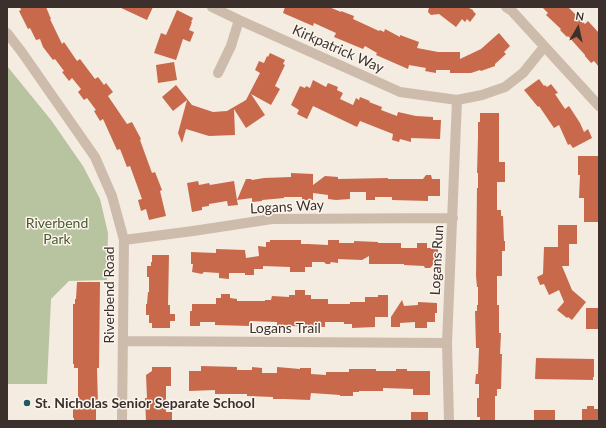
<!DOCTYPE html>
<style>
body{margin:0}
#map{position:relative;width:606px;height:428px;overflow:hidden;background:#f4ebe1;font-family:Lato,sans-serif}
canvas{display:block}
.frame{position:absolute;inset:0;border:8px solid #3b302b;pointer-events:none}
.north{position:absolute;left:558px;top:8px;width:40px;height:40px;-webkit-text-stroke:3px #fbf5ee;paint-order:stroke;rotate:9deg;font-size:11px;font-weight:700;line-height:16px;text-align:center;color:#3b302b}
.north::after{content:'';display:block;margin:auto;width:14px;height:18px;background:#3b302b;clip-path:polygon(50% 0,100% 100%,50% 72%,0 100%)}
</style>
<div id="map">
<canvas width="606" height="428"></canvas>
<div class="frame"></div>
<div class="north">N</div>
</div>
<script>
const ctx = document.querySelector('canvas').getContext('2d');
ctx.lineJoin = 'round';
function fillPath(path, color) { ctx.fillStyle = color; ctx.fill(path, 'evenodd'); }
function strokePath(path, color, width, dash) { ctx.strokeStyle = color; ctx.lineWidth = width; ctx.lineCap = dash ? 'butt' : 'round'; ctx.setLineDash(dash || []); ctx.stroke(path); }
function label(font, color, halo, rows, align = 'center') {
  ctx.font = font + ' Lato,sans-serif'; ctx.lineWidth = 3; ctx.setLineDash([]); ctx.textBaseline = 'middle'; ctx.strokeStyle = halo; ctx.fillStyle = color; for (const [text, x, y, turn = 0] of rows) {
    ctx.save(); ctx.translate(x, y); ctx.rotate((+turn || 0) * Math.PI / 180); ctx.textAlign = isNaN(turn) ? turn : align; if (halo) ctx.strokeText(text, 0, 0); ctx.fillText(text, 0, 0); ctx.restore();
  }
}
const green = new Path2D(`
 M7,66L51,120L83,166L100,199L108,233L107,280L69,281L51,299L47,384H7Z`);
const building = new Path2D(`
 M20,7H46L51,19H50L62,44L64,42L77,61L80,59L95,79L98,77L104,85L106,83L113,92L108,96L127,124L132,122L141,139L140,140L152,173L155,172L162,190L160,191L166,216L149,220L146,209L141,211L138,200L142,199L130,166L127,167L120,149L117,150L103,119L100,121L94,111L96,110L87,98L84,100L78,92L81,89L72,78L69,81L62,72L64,71L55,59L53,60L43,47L40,39L36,40L30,28L28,29L19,11L21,10Z
 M119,7H153L147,20Z
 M285,7H329L341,12V11L354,16L353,19L379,31L380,30L384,32L385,29L400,37V35L419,42L417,48L438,52H460V59L481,49L499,33L510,46L504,52L506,54L495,64V66L481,71L480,70L471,73H450V70H436V73L425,71L426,68L409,65L408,69L376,55L377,53L365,46L363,49L334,37L336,33L314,23L313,26L283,13Z
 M429,7H467L473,10V11L476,14L470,22L467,19L465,22L462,19L456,27L439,14L431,15L428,12Z
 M542,7H568L585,24L588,21L599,33V67L594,61L591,63L585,56V55L568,36L567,37L560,30L561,29L546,15L548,13Z
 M177,10L193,18L191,22H192L189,30L194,32L190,42L183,39L176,60L154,53L161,33L166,35Z
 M270,53L285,60L283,64L285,65L275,86L280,89L271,105L251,94L265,115L246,128L234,109L235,135L209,136L186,129L182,143L178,133L187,100L173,111L162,97L176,85L192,105L213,112L227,111L246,100L260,73L255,70L259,61L264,63L267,56L268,57Z
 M174,62L177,80L158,83L156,65Z
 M539,79L544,86L545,85L547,87L551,84L558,93L555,94L565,109L569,106L580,123L584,132L588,129L592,138L573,148L570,144L568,145L559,125L554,128L539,106L538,107L524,90Z
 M313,80L326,87L328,83L338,87L337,90L343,93L340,99L353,105L356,98L359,100L360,97L370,101L369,102L382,107L381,110L397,116L398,112L416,116L433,117V120H441L440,139L411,138V142L400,139L399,142L392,140L393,134L360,121L357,127L313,106L307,119L297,114L299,110L291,105L300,86L305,88L306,86L310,88Z
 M480,113H499V162H505V182H497V210H501V216H503L504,241H505V251H502V276H497V305H499V333H501L500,354H502L501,389H497V396H495V421H480V417H477V398H479V384H475L476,374H478L479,348H476L475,311H477V305H478V287H477L476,276L477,188H478V173H477L478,138V122H480Z
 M578,156H599V222H584V198H579L580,175H578Z
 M291,173L313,174V185L325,176L338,177V179L388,178V179H423L426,175H431L432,179H440V196H428V201L392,200V197H375V200H366V192H350V199L336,200L328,199V195L313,193V200H302V197H284V198L262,200V201L252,202V198L237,200L238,205L228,206L227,201L209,204V206L202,207V210L192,212L187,183L198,181L199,185L209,183L210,185L234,181L237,200L246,179H251L252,180L264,178L291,177Z
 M558,225H577V244H569V266H562L572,290L586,302L572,320L568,317L567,318L557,310L564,302L559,290L549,295L544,284L540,285L537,277L543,274L544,247H558Z
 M270,240H301V244H308L328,245V240H339V243H354V241L378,242V243H401V248H417V243H427V248H438V265H433L430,268H425L424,266L404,265V264H369V256L362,260L338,259V263L331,262L330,264H326L324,262H312V267H305V272H290V267L263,266V269H254V275H245V273H229V279L219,278V273L204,272L202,274L192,272L193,264H191V252L216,253V249L245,250L246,258L259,256L258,246L266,247V242H270Z
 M152,255H169L168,305H170V314H175V321H170V328H152V323H149V315H146V304H147L148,292H149V277H147V266H151V262H152Z
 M77,282H100L99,368H97L98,405H96V421H74V418H73V408H76L77,398H78V368H74V364H73V304H75V299H76Z
 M295,290H305V295H311V299H328V304H350V302H365V297H378V295H388V317H375V327L352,328V324H344V322H325V327L288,326V325H277V322L250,321V326L215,325V322H200V326H190V311H192V304H216V298H221V294H230V298L237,299V301H265V300H271L272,296L289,297V295H295Z
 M402,300L404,306L418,305V302L437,303V313H435V322H427V328H415V322L400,323V327H391V317Z
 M586,308H599V329H586Z
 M536,358L594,359V377H593V380L535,379Z
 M201,366L237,367V370H252V367L262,368V373H277V367L300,369V368H311V374L326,375V372H349V369H376V371H396V369H407V371H430V395H413V389L383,388V391H359V392H353V396H340V395L311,393L310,400L284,399H273V397L247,396V394H215V390L189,391V371H201Z
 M152,367H171V386H166V412H172V421H146L145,398H147L146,375L152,371Z
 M587,406H594V409H599V421H582V409H587Z
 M534,410H555V421H534Z
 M411,412H428V421H411Z`);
const minor = new Path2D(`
 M212,7L239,20L400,92L457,100L482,95L505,87L523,73L544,47
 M506,7L512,11L599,106
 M7,33L21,51L95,157L112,196L124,240L122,421
 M218,73L231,46L239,20
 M124,240L193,231L272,219L453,218
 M123,341L447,343
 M449,421L447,343L457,100`);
const markers = [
 [27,403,4,"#1f5a5e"]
];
const streetNames = [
 ["Kirkpatrick Way",338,49,24],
 ["Logans Way",287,207,-3],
 ["Logans Run",437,260,-87],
 ["Riverbend Road",109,295,-90],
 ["Logans Trail",285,328]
];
const parkNames = [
 ["Riverbend",57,223],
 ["Park",57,239]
];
const poiNames = [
 ["St. Nicholas Senior Separate School",35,403]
];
fillPath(green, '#b8c4a0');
fillPath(building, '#c8694b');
strokePath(minor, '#cdbbac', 10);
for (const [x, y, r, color] of markers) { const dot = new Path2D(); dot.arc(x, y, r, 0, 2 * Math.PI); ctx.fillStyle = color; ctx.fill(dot); strokePath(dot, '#fbf5ee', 1.5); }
label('14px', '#3b302b', '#fbf5ee', streetNames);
label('14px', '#4a5a2e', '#fbf5ee', parkNames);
label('bold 14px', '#3b302b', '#fbf5ee', poiNames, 'left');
</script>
